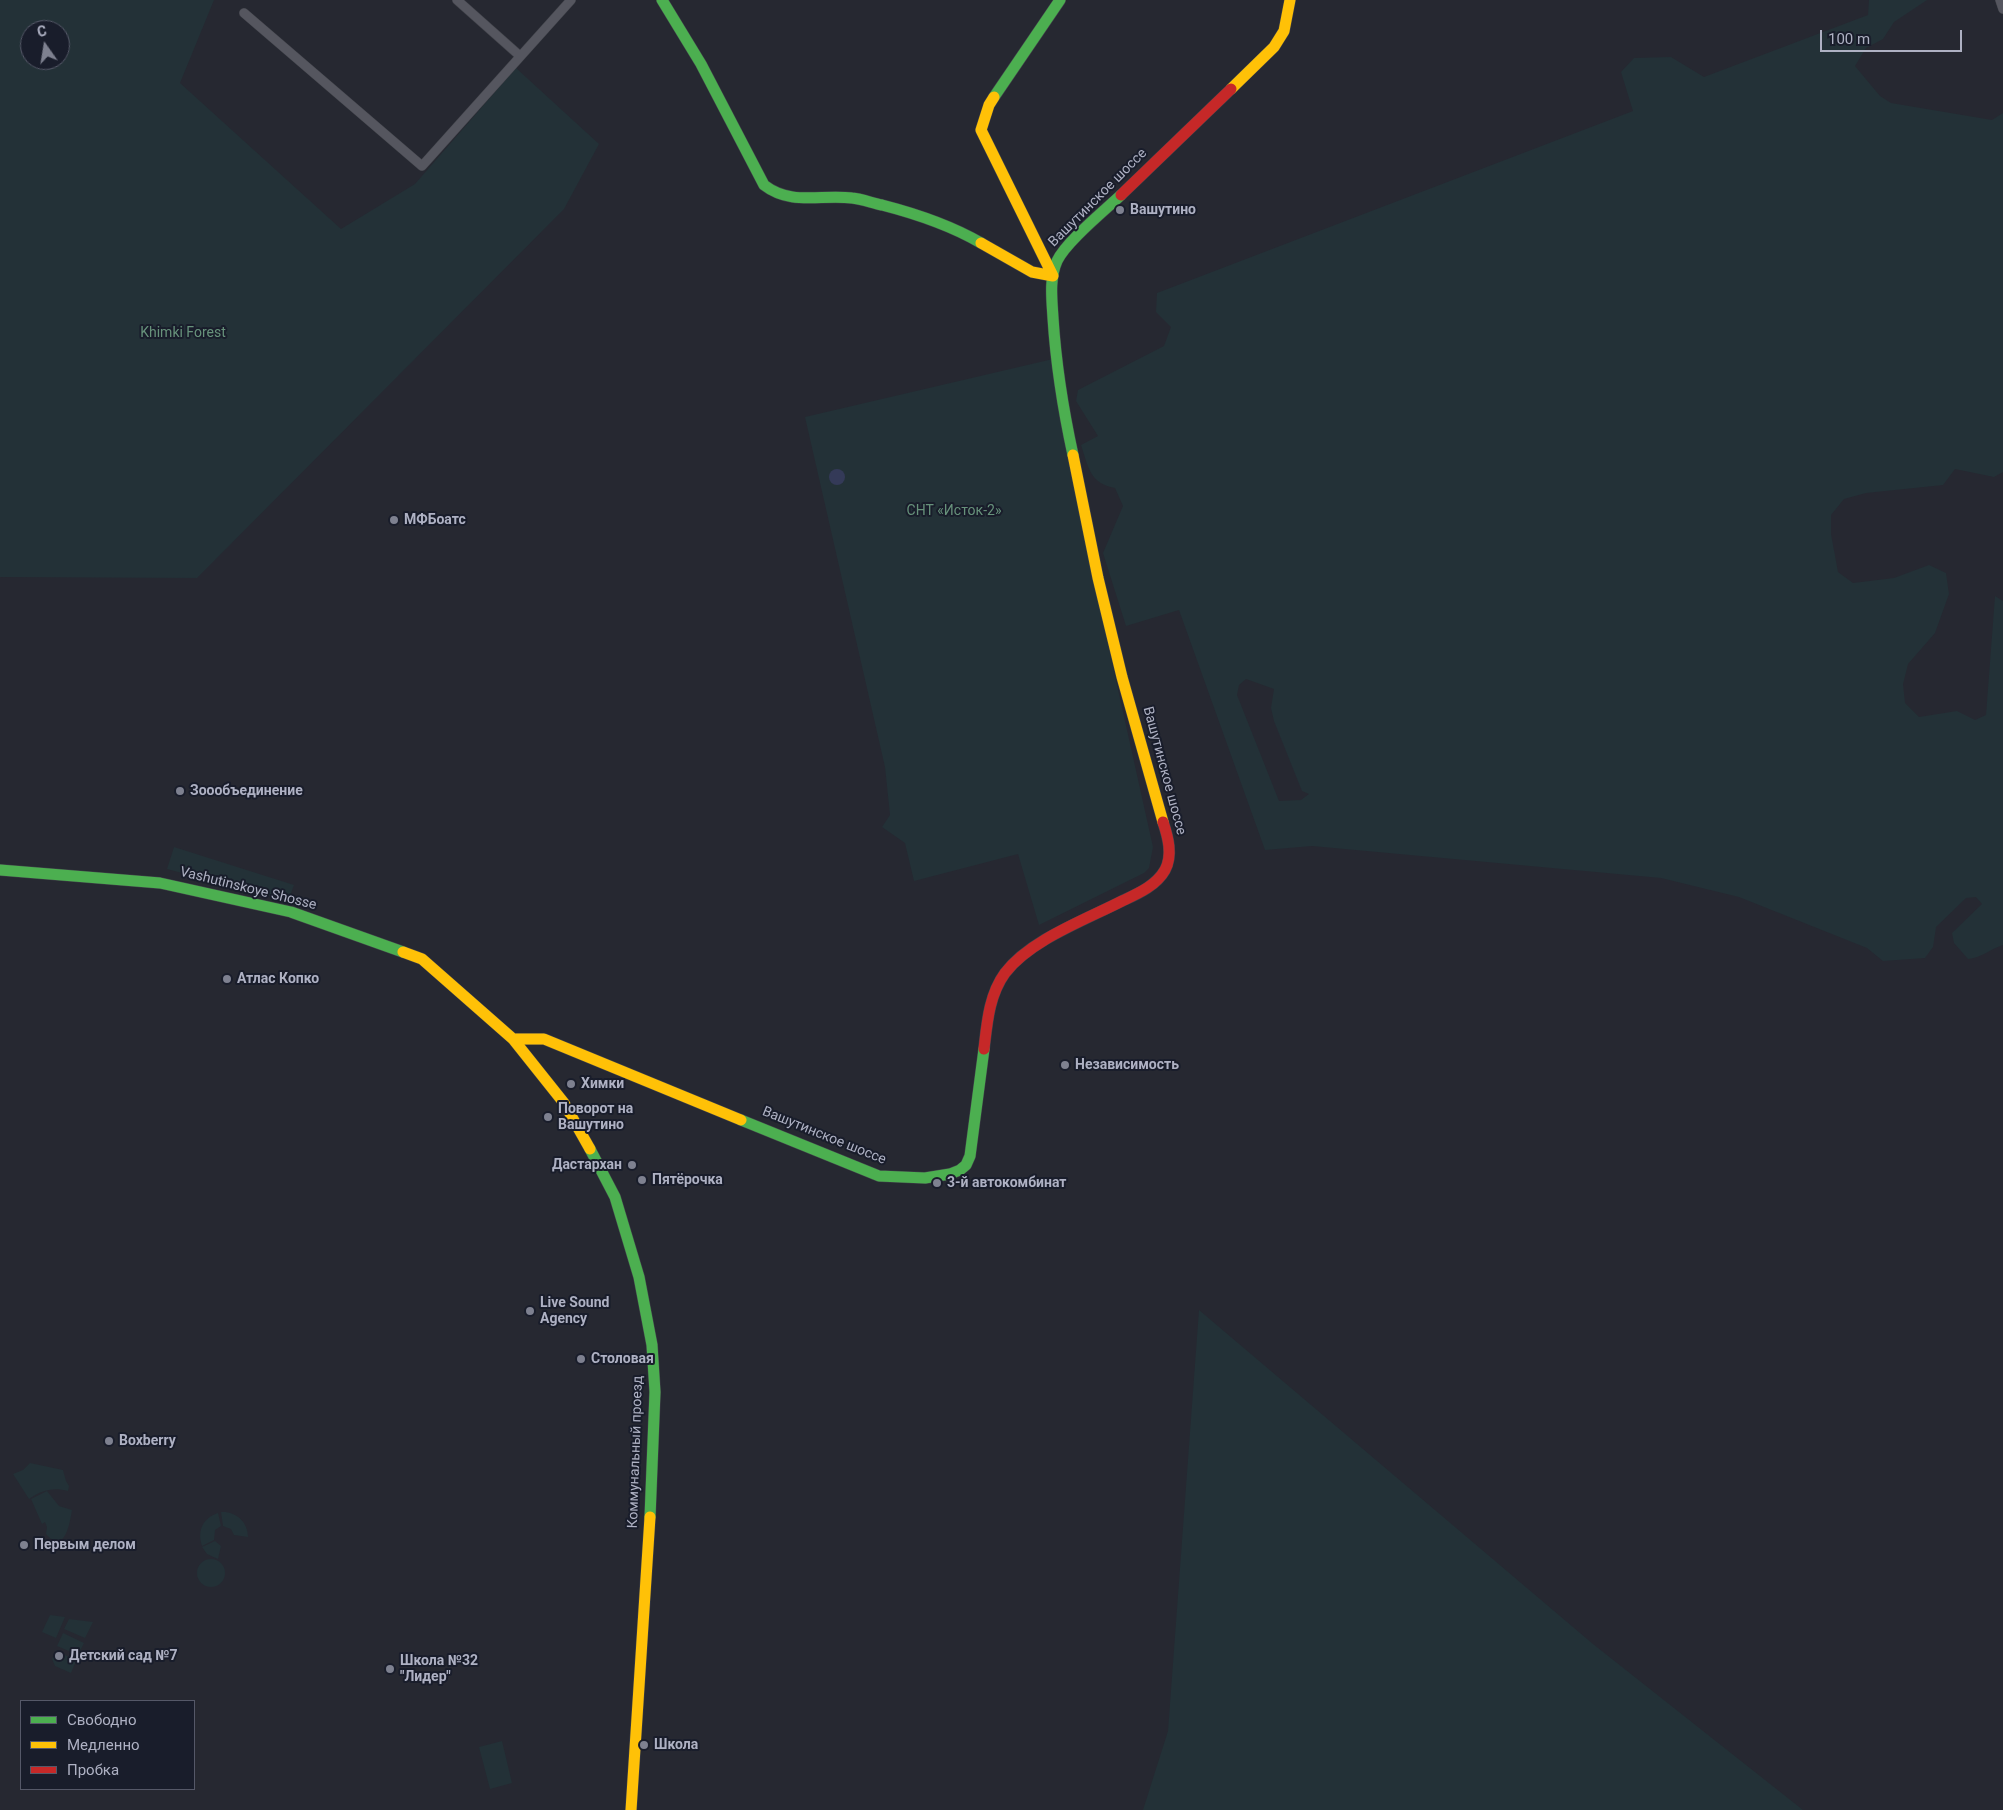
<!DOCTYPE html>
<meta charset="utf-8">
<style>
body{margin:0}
#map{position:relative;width:2003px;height:1810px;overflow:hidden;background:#262831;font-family:Roboto,sans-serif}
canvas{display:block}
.legend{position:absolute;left:20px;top:1700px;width:175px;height:90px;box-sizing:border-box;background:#191d2b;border:1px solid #555868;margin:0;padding:6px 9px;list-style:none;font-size:15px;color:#aeb1c3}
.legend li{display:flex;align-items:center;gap:10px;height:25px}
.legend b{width:25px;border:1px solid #555868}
.north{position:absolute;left:20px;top:20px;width:50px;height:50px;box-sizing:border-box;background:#191d2b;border:1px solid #555868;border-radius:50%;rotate:347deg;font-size:14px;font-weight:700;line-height:20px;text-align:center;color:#aeb1c3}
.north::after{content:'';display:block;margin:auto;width:18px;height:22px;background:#7e8190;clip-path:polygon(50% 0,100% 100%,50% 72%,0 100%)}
.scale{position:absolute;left:1820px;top:30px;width:142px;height:22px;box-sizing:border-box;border:2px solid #aeb1c3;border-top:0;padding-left:6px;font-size:15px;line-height:18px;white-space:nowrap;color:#aeb1c3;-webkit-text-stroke:4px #191d2b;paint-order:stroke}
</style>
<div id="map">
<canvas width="2003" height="1810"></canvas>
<ul class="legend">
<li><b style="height:6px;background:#4caf50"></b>Свободно</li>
<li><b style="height:6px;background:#ffc107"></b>Медленно</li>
<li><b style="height:6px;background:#c62828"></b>Пробка</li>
</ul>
<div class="north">С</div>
<div class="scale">100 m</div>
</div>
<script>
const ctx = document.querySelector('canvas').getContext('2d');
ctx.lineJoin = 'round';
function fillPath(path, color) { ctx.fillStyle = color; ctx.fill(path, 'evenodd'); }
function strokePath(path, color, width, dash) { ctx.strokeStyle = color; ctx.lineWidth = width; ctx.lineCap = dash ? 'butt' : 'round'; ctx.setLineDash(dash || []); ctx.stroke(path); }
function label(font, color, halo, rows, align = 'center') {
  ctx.font = font + ' Roboto,sans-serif'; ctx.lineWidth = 4; ctx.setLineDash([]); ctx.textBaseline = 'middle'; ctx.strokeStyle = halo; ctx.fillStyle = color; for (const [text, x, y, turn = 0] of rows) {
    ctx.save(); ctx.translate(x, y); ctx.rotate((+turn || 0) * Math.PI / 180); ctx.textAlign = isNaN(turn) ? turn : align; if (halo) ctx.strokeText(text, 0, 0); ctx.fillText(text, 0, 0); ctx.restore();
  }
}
const green = new Path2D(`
 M0,0H214L180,83L341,229L415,184L516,68L599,144L564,209L197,578L0,577ZM30,30H60V60H30Z
 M1869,0H1927L1894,22L1883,39L1866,48L1855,66L1880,96L1891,103L1992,120L2003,113V472L1994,477L1955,469L1943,485L1866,493L1844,499L1831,515V534L1838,572L1853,583L1894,578L1929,565L1946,573L1949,594L1935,633L1908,664L1903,684L1905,703L1919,717L1957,711L1975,720L1986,715L1995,596L2003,601V945C1990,949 1981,958 1968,959L1954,943L1952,933L1982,904L1976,897L1966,898L1936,927L1933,947L1925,958L1883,961L1867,948L1739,897L1661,878L1312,846L1265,850L1179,610L1126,626L1103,553L1123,506L1115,488C1090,484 1088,466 1081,445L1098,436L1076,401L1078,390L1164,346L1171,327L1156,312L1157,293L1633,111L1621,72L1634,58L1671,57L1704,77L1868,15ZM1246,679L1274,689L1271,708L1274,721L1302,791L1309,794L1301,800L1279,801L1237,695L1239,685Z
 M1053,359L1091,568L1153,847L1149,868L1144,873L1039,925L1018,854L914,881L905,843L882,827L890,815L885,767L805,417Z
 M174,847L294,885L288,901L167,869Z
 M1199,1310L1593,1644L1803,1810H1143L1168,1731Z
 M30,1463L63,1470L66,1481L69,1486L68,1491C53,1487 42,1490 29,1499L13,1474L23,1470Z
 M47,1491L59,1506L72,1510C70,1522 65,1556 46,1534L47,1527L45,1522L42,1524L31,1499Z
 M221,1512C236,1511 248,1522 248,1537L234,1535L231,1529L223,1526Z
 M218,1513L221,1526L215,1530L214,1540L202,1546C197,1530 203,1518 218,1513Z
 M215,1541L221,1546L218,1559L207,1554L202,1547Z
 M197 1573a14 14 0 1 1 28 0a14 14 0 1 1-28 0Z
 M50,1615L65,1617L56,1638L42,1632Z
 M69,1619L93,1622L85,1638L64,1629Z
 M63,1633L84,1643L78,1655L57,1646Z
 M56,1650L76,1661L71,1673L55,1666L52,1659Z
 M502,1741L512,1783L490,1789L479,1747Z`);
const water = new Path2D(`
 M829 477a8 8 0 1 1 16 0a8 8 0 1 1-16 0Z`);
const street = new Path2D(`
 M457,0L520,56
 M2000,0L2003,9
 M244,13L422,166L571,0`);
const fast = new Path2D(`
 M662,0L701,64L764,185C791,206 821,194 852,198C862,199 872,203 882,205C917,214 950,225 981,243
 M994,97L1060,0
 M1073,455C1063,409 1056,365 1053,318C1052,300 1049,279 1057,261C1066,242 1104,211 1121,195
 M0,870L160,883L291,912L403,952
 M741,1120L879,1176L925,1178L950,1174L960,1170L966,1165L970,1156L984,1049
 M590,1149L615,1197L639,1277L652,1345L655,1392L650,1517`);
const slow = new Path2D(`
 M1231,89L1274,47L1284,31L1290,0
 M981,243L1032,272L1053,276L981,130L989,105L994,97
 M1073,455L1098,578L1122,677L1163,822
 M403,952L422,959L513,1039L564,1103L590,1149
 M513,1039H544L741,1120
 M631,1810L650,1517`);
const jam = new Path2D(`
 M1121,195L1231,89
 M984,1049C987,1023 989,995 1005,973C1030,940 1085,920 1122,901C1137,894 1156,886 1165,870C1173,855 1168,837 1163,822`);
const markers = [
 [1120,210,5,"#7e8190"],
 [394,520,5,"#7e8190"],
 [180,791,5,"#7e8190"],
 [227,979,5,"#7e8190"],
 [1065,1065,5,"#7e8190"],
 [571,1084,5,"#7e8190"],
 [548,1117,5,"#7e8190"],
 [632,1165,5,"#7e8190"],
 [642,1180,5,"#7e8190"],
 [937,1183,5,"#7e8190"],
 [530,1311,5,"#7e8190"],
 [581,1359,5,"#7e8190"],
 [109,1441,5,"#7e8190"],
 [24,1545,5,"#7e8190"],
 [59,1656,5,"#7e8190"],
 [390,1669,5,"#7e8190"],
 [644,1745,5,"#7e8190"]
];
const streetNames = [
 ["Вашутинское шоссе",1098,198,-45],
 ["Вашутинское шоссе",1164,771,75],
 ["Vashutinskoye Shosse",248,889,14],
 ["Вашутинское шоссе",824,1136,22],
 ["Коммунальный проезд",636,1452,-88]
];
const poiNames = [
 ["Вашутино",1130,210],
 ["МФБоатс",404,520],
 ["Зоообъединение",190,791],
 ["Атлас Копко",237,979],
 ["Независимость",1075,1065],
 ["Химки",581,1084],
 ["Поворот на",558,1109],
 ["Вашутино",558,1125],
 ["Дастархан",622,1165,"right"],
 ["Пятёрочка",652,1180],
 ["3-й автокомбинат",947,1183],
 ["Live Sound",540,1303],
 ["Agency",540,1319],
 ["Столовая",591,1359],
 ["Boxberry",119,1441],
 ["Первым делом",34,1545],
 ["Детский сад №7",69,1656],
 ["Школа №32",400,1661],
 ["\"Лидер\"",400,1677],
 ["Школа",654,1745]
];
const parkNames = [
 ["Khimki Forest",183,333],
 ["СНТ «Исток-2»",954,511]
];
fillPath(green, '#233137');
fillPath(water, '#343a58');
strokePath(street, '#41434a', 10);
strokePath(fast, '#41434a', 12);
strokePath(slow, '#41434a', 12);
strokePath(jam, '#41434a', 12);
strokePath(street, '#55565f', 9);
strokePath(fast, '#4caf50', 11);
strokePath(slow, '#ffc107', 11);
strokePath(jam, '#c62828', 11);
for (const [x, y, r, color] of markers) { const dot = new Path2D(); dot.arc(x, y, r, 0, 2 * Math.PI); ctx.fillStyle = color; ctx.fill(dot); strokePath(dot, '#191d2b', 2); }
label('14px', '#aeb1c3', '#191d2b', streetNames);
label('bold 14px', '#aeb1c3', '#191d2b', poiNames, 'left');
label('14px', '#67927b', '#191d2b', parkNames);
</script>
